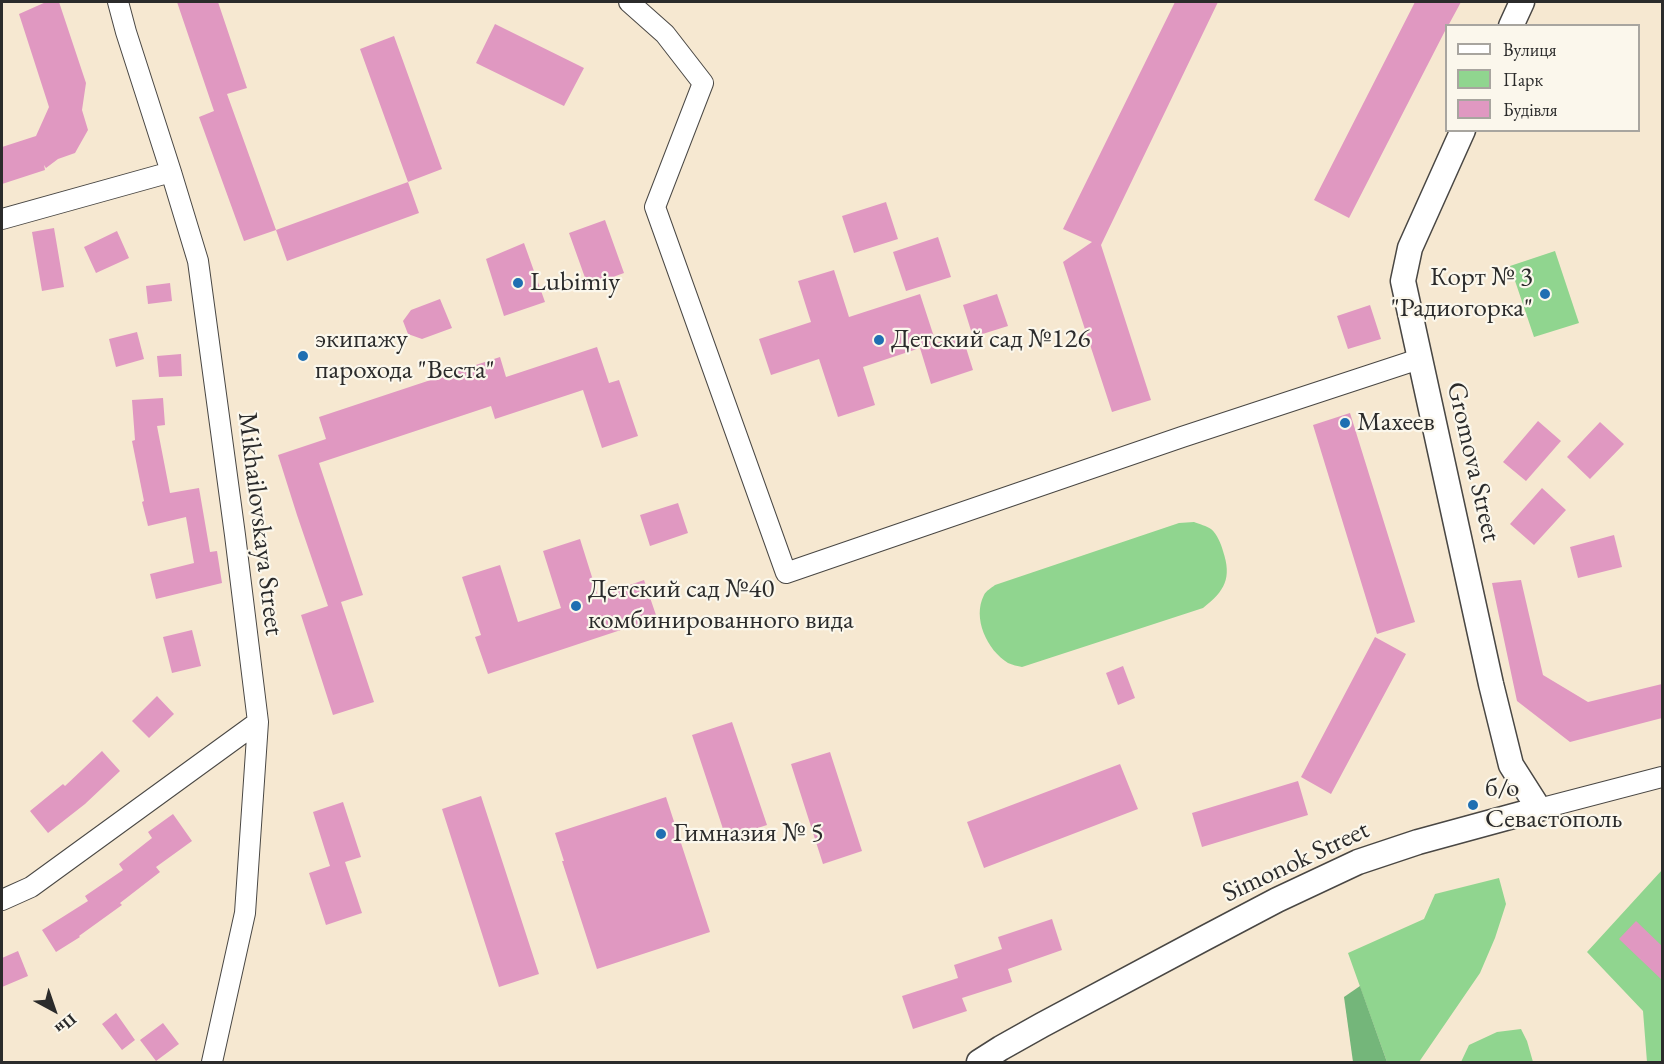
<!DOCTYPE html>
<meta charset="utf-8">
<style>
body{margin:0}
#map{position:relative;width:1664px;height:1064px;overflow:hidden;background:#f6e8d1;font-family:"EB Garamond",serif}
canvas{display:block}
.frame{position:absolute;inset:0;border:3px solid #2b2b2b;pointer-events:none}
.legend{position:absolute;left:1445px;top:24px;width:195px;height:108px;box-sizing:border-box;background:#fbf7ec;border:2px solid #a8a59f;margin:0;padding:8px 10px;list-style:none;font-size:18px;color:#2b2b2b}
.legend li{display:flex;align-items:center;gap:12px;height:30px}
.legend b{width:30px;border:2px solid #a8a59f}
.north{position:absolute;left:24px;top:980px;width:60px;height:60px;-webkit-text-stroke:4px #fbf7ec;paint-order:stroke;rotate:140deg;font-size:16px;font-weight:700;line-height:24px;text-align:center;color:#2b2b2b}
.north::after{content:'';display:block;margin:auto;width:21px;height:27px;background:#2b2b2b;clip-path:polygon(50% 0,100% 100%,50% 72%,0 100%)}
</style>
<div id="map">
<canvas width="1664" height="1064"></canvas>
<div class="frame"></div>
<ul class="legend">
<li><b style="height:8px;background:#fff"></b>Вулиця</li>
<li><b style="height:16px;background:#90d58f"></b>Парк</li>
<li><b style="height:16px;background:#e098c1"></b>Будівля</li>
</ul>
<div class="north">Пн</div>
</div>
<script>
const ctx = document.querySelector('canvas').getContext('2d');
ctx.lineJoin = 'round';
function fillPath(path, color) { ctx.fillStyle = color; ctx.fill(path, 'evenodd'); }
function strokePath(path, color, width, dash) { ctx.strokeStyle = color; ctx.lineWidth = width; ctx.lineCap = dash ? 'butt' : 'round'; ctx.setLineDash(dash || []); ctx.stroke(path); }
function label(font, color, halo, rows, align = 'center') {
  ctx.font = font + ' "EB Garamond",serif'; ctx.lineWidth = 4.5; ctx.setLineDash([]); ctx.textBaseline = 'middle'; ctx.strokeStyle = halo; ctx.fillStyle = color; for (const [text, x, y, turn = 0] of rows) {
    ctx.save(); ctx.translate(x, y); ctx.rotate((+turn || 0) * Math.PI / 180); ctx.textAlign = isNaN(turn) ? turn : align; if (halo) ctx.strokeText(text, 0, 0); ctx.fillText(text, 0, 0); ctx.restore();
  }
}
const green = new Path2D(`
 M1555,251L1579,323L1534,337L1510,266Z
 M1194,522C1199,524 1207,526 1211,529C1217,534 1221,544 1223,551C1232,578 1225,591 1203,608L1022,667C1018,666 1012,665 1008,663C987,650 972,618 984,595C986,591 991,588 995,585L1179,523Z
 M1662,870V1062H1647L1643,1011L1587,952Z
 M1499,878L1506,904L1495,938L1480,973L1419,1062H1387L1348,953L1424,919L1435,894Z
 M1521,1029L1527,1041L1533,1062H1461L1469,1045L1497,1032Z`);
const forest = new Path2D(`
 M1360,986L1387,1062H1353L1344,997Z`);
const building = new Path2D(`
 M46,2H59L86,83L82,110L88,130L75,153L58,159L46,168L44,165L45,170L2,184V147L36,136L49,107L19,14Z
 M177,2H218L247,88L227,94L276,230L244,241L199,117L214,111Z
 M1175,2H1218L1101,245L1151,400L1112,412L1063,262L1092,242L1063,229Z
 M1415,2H1461L1448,26H1446V29L1349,218L1314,200Z
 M495,24L584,68L564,106L476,63Z
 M394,36L442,169L408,182L360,49Z
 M408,182L419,213L287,261L276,230Z
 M886,202L898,239L854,253L842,216Z
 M605,220L624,273L588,286L569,233Z
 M54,228L64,287L42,291L32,232Z
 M117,231L129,258L96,273L84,247Z
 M938,237L951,277L906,291L893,252Z
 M524,243L545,302L504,316L486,259Z
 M834,270L849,317L920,294L936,343L962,335L973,370L931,384L920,348L863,367L875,405L838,417L819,359L771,375L759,339L811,322L798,281Z
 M170,283L172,301L148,304L146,286Z
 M997,294L1008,326L973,337L963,305Z
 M440,299L452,328L422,339L408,334L403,321L411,310Z
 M1370,305L1381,339L1348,349L1337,316Z
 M137,332L144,359L116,367L109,339Z
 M597,347L609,383L619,380L638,436L602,448L583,390L495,419L491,406L319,463L363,595L341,602L374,702L333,715L301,615L328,606L297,515L278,455L326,439L319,417L500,357L506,377Z
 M181,354L182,376L159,377L157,356Z
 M163,398L165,425L157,426L170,493L199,488L210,552L217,551L222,583L156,599L150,574L194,563L186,517L148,526L142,502L144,501L132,441L135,440L132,400Z
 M1350,413L1415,622L1377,634L1313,425Z
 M1538,421L1561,441L1526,481L1503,462Z
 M1600,422L1624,444L1590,479L1567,457Z
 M1542,488L1566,510L1534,545L1510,524Z
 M678,503L688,533L650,546L640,515Z
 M1614,535L1622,567L1578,578L1570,547Z
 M580,539L598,596L644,580L657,618L488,674L475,637L481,635L462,577L500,565L518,622L561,608L543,551Z
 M1521,580L1543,675L1588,702L1662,684V718L1570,742L1517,701L1492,583Z
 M192,630L201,666L172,673L163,637Z
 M1375,637L1406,654L1331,794L1301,777Z
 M1123,666L1135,698L1118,705L1106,673Z
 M157,696L174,714L149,738L132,721Z
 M732,722L767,825L726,838L692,735Z
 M102,751L120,771L85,804L48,833L30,811L63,784L65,786Z
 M830,752L862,851L823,864L791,764Z
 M1120,764L1138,809L984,868L967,822Z
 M1298,781L1308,815L1202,847L1192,813Z
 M481,796L539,974L499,987L442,809Z
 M666,797L710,932L597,969L562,861H564L555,833Z
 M343,802L361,857L345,862L362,913L326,925L309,873L330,866L313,812Z
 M173,814L192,841L156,867L160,872L120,903L122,905L79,936L80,937L56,952L42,930L88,901L85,896L123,870L119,864L152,838L148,832Z
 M1052,919L1062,950L1008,969L1012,982L962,998L967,1011L913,1029L902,996L958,978L954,965L1002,949L998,937Z
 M1636,921L1662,946V980L1619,939Z
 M18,951L28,976L2,987V958Z
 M116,1013L135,1040L122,1050L102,1024Z
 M163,1023L179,1044L156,1061L140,1040Z`);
const minor = new Path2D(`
 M118,2L126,32L171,172L198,261L235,535L258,722L245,913L212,1062
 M629,2L665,34L703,83L655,207L786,573L1182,437L1419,359
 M2,219L171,172
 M1539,809L1662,777
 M2,900L31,887L258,722`);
const tertiary = new Path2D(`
 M1511,26L1522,2
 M979,1062L1001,1048L1042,1025L1203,939L1277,900L1358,862L1418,842L1539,809L1511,765L1491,684L1403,281L1410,248L1463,130`);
const markers = [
 [518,283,6,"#1f6fb2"],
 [1545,294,6,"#1f6fb2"],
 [879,340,6,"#1f6fb2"],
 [303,356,6,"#1f6fb2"],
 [1345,423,6,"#1f6fb2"],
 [576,606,6,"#1f6fb2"],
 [1473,805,6,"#1f6fb2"],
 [661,834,6,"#1f6fb2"]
];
const poiNames = [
 ["Корт № 3",1533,278,"right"],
 ["\"Радиогорка\"",1533,309,"right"],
 ["Lubimiy",530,283],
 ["экипажу",315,340],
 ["парохода \"Веста\"",315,371],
 ["Детский сад №126",891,340],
 ["Махеев",1357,423],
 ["Детский сад №40",588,590],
 ["комбинированного вида",588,621],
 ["б/о",1485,789],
 ["Севастополь",1485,820],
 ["Гимназия № 5",673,834]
];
const streetNames = [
 ["Gromova Street",1473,462,77],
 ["Mikhailovskaya Street",260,524,83],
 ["Simonok Street",1296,862,-25]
];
fillPath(green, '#90d58f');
fillPath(forest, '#74b67a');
fillPath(building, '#e098c1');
strokePath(minor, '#494744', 22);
strokePath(tertiary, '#494744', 27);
strokePath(minor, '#fff', 20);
strokePath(tertiary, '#fff', 24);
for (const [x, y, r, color] of markers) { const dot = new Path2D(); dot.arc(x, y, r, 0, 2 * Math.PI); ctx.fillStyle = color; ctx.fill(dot); strokePath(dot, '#fbf7ec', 2); }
label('27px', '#2b2b2b', '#fbf7ec', poiNames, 'left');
label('27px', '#2b2b2b', '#fbf7ec', streetNames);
</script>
